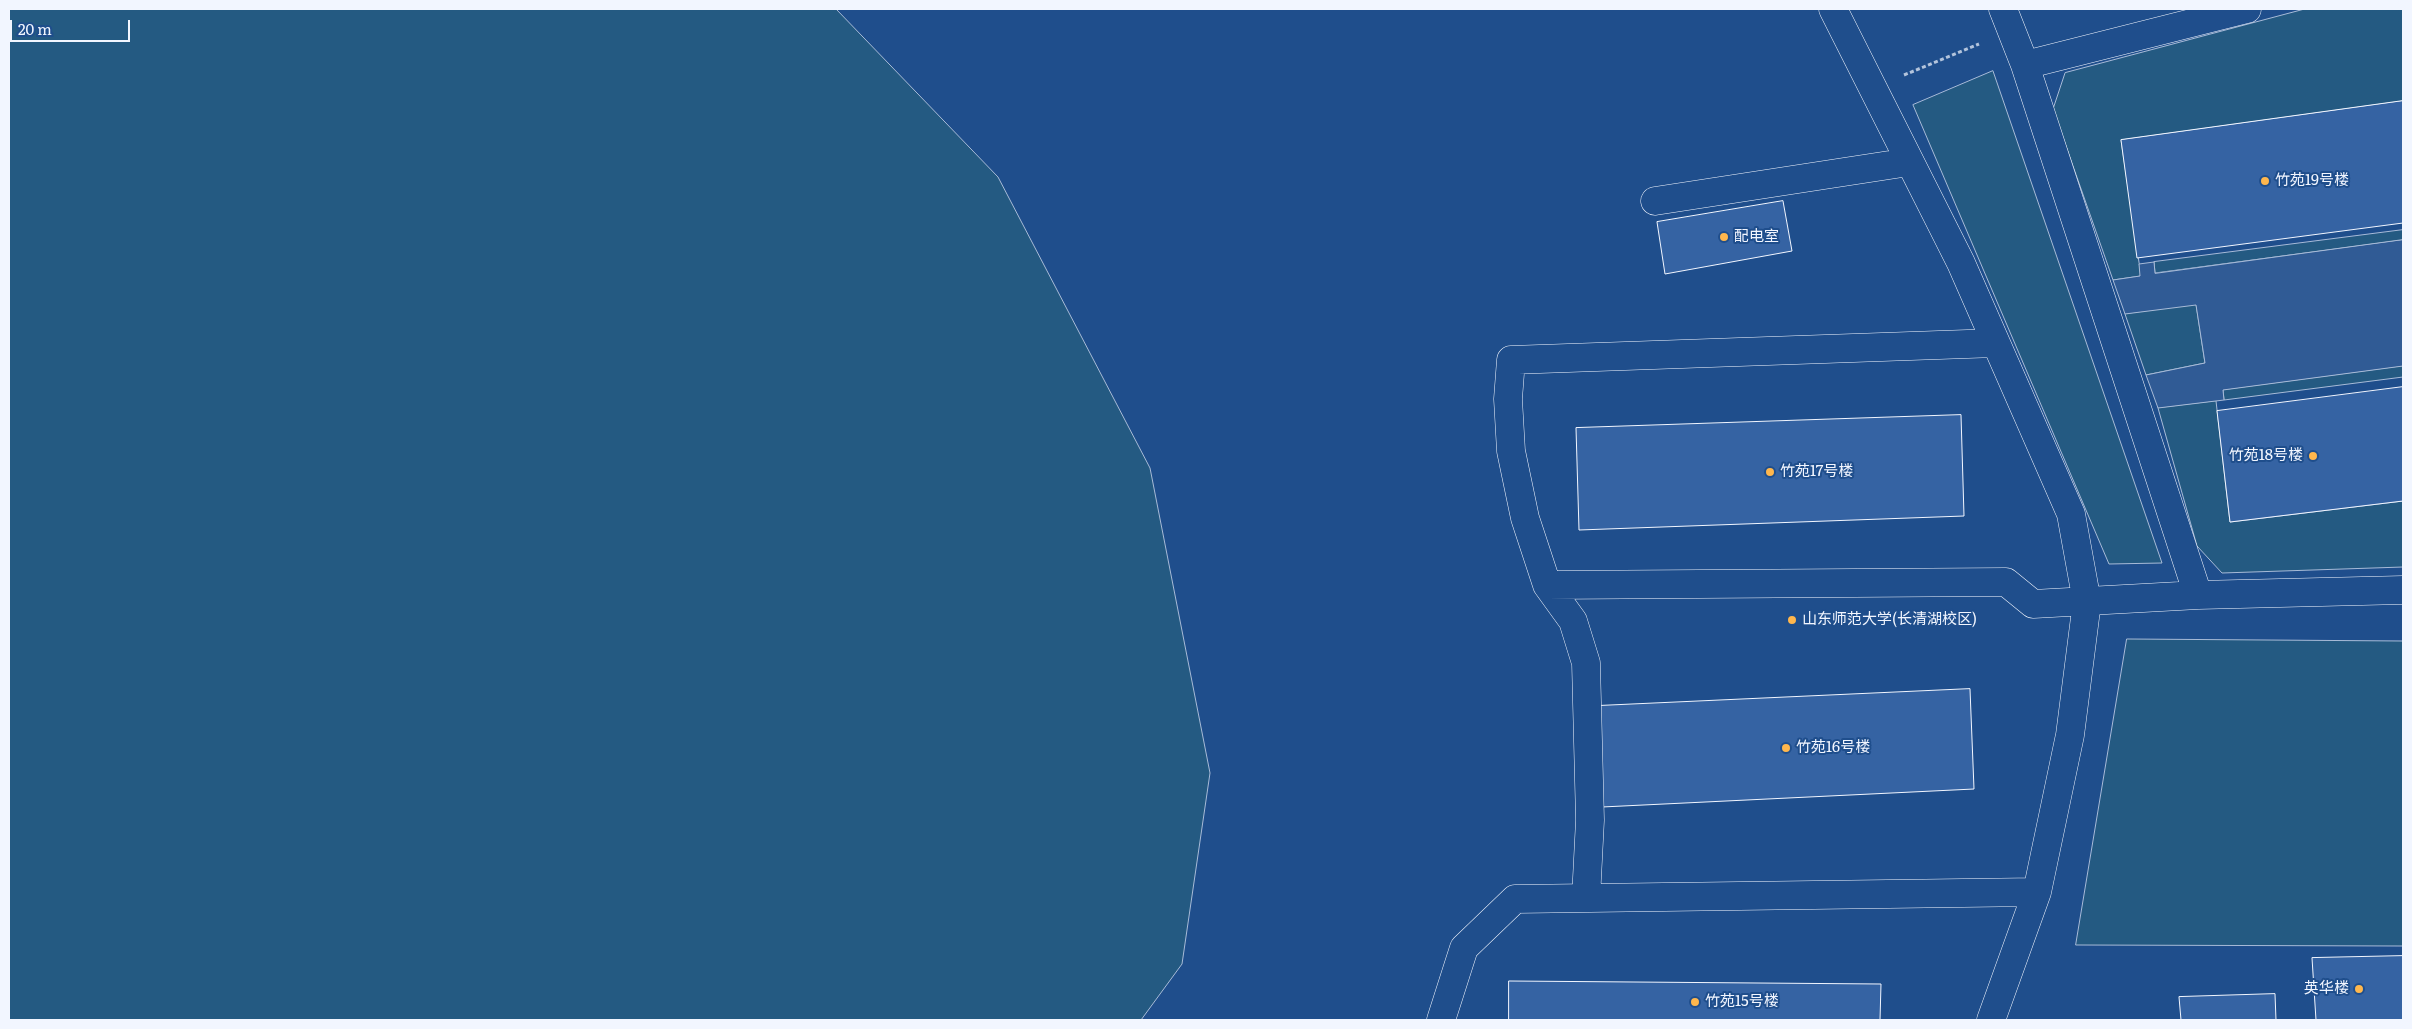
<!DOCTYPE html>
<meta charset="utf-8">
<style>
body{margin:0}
#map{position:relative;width:2412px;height:1029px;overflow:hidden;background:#1f4e8c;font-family:Literata,serif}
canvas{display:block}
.frame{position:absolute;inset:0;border:10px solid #f2f6ff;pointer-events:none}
.scale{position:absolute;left:10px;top:20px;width:120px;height:22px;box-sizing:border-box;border:2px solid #f2f6ff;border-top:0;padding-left:6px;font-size:15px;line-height:18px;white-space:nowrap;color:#f2f6ff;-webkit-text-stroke:4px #1f4e8c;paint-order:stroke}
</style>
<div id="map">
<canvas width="2412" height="1029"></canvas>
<div class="frame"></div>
<div class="scale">20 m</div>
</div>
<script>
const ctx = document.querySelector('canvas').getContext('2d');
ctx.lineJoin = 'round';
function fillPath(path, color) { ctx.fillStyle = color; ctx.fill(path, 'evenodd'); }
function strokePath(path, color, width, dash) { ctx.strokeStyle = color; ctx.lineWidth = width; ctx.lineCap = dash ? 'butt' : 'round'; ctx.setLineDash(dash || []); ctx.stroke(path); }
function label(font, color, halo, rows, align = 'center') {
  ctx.font = font + ' Literata,"Noto Sans SC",serif'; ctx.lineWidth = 4; ctx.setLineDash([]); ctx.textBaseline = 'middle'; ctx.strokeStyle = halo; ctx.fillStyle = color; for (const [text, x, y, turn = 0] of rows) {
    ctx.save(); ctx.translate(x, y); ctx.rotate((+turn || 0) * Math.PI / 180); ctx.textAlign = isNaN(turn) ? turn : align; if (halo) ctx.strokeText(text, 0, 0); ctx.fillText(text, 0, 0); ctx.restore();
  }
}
const green = new Path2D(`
 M9,9H836L998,177L1150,468L1210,773L1182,964L1141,1020H9Z
 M2305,9H2403V101L2121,140L2141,276L2113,280L2053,109L2065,73Z
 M1993,71L2162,563L2109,564L1913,105Z
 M2403,230V240L2155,273L2154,262Z
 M2196,304L2205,363L2146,375L2125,314Z
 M2403,366V377L2224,400L2223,390Z
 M2216,401L2230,522L2403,501V567L2222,573L2197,546L2158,408Z
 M2127,639L2403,641V946L2076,945Z`);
const parking = new Path2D(`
 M2403,240V366L2223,390L2224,400L2158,408L2146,375L2205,363L2196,305L2125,314L2113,280L2140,276L2139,264L2154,262L2155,273Z`);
const building = new Path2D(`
 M2403,101V223L2137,258L2121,140Z
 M1783,201L1792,251L1665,274L1657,222Z
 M2403,387V501L2230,522L2217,411Z
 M1961,415L1964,516L1579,530L1576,428Z
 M1970,689L1974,789L1602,807L1597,706Z
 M2403,956V1020H2316L2312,958Z
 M1509,981L1881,984L1880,1020H1509Z
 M2275,994L2276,1020H2181L2179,997Z`);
const path = new Path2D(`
 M1904,75L1979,44`);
const minor = new Path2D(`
 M1833,9L1961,263L2071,514L2087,602L2070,735L2037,892L1991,1020
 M2003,9L2025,65L2198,595
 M2025,65L2247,9
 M1655,201L1909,162
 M1547,585L2006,582L2033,604L2198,595L2403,590
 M1586,898L1590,820L1586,663L1573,621L1547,585L1525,518L1511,451L1508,399L1511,360L1996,343
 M1441,1020L1464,948L1515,899L2037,892`);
const markers = [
 [2265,181,5,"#ffb74d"],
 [1724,237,5,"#ffb74d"],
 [2313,456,5,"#ffb74d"],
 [1770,472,5,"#ffb74d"],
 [1792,620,5,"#ffb74d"],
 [1786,748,5,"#ffb74d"],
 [2359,989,5,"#ffb74d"],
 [1695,1002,5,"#ffb74d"]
];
const poiNames = [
 ["竹苑19号楼",2275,181],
 ["配电室",1734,237],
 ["竹苑18号楼",2303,456,"right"],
 ["竹苑17号楼",1780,472],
 ["山东师范大学(长清湖校区)",1802,620],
 ["竹苑16号楼",1796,748],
 ["英华楼",2349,989,"right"],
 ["竹苑15号楼",1705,1002]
];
fillPath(green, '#245a82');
strokePath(green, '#a8bbd7', 1);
fillPath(parking, '#305b95');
strokePath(parking, '#a8bbd7', 1);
fillPath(building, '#3563a3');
strokePath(building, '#f2f6ff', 1);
strokePath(minor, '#f2f6ff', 29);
strokePath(path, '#b3c4dc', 3, [4, 2.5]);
strokePath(minor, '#1f4e8c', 28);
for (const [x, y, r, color] of markers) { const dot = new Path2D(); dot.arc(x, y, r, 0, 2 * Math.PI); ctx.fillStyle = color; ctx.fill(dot); strokePath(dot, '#1f4e8c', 2); }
label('15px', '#f2f6ff', '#1f4e8c', poiNames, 'left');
</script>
